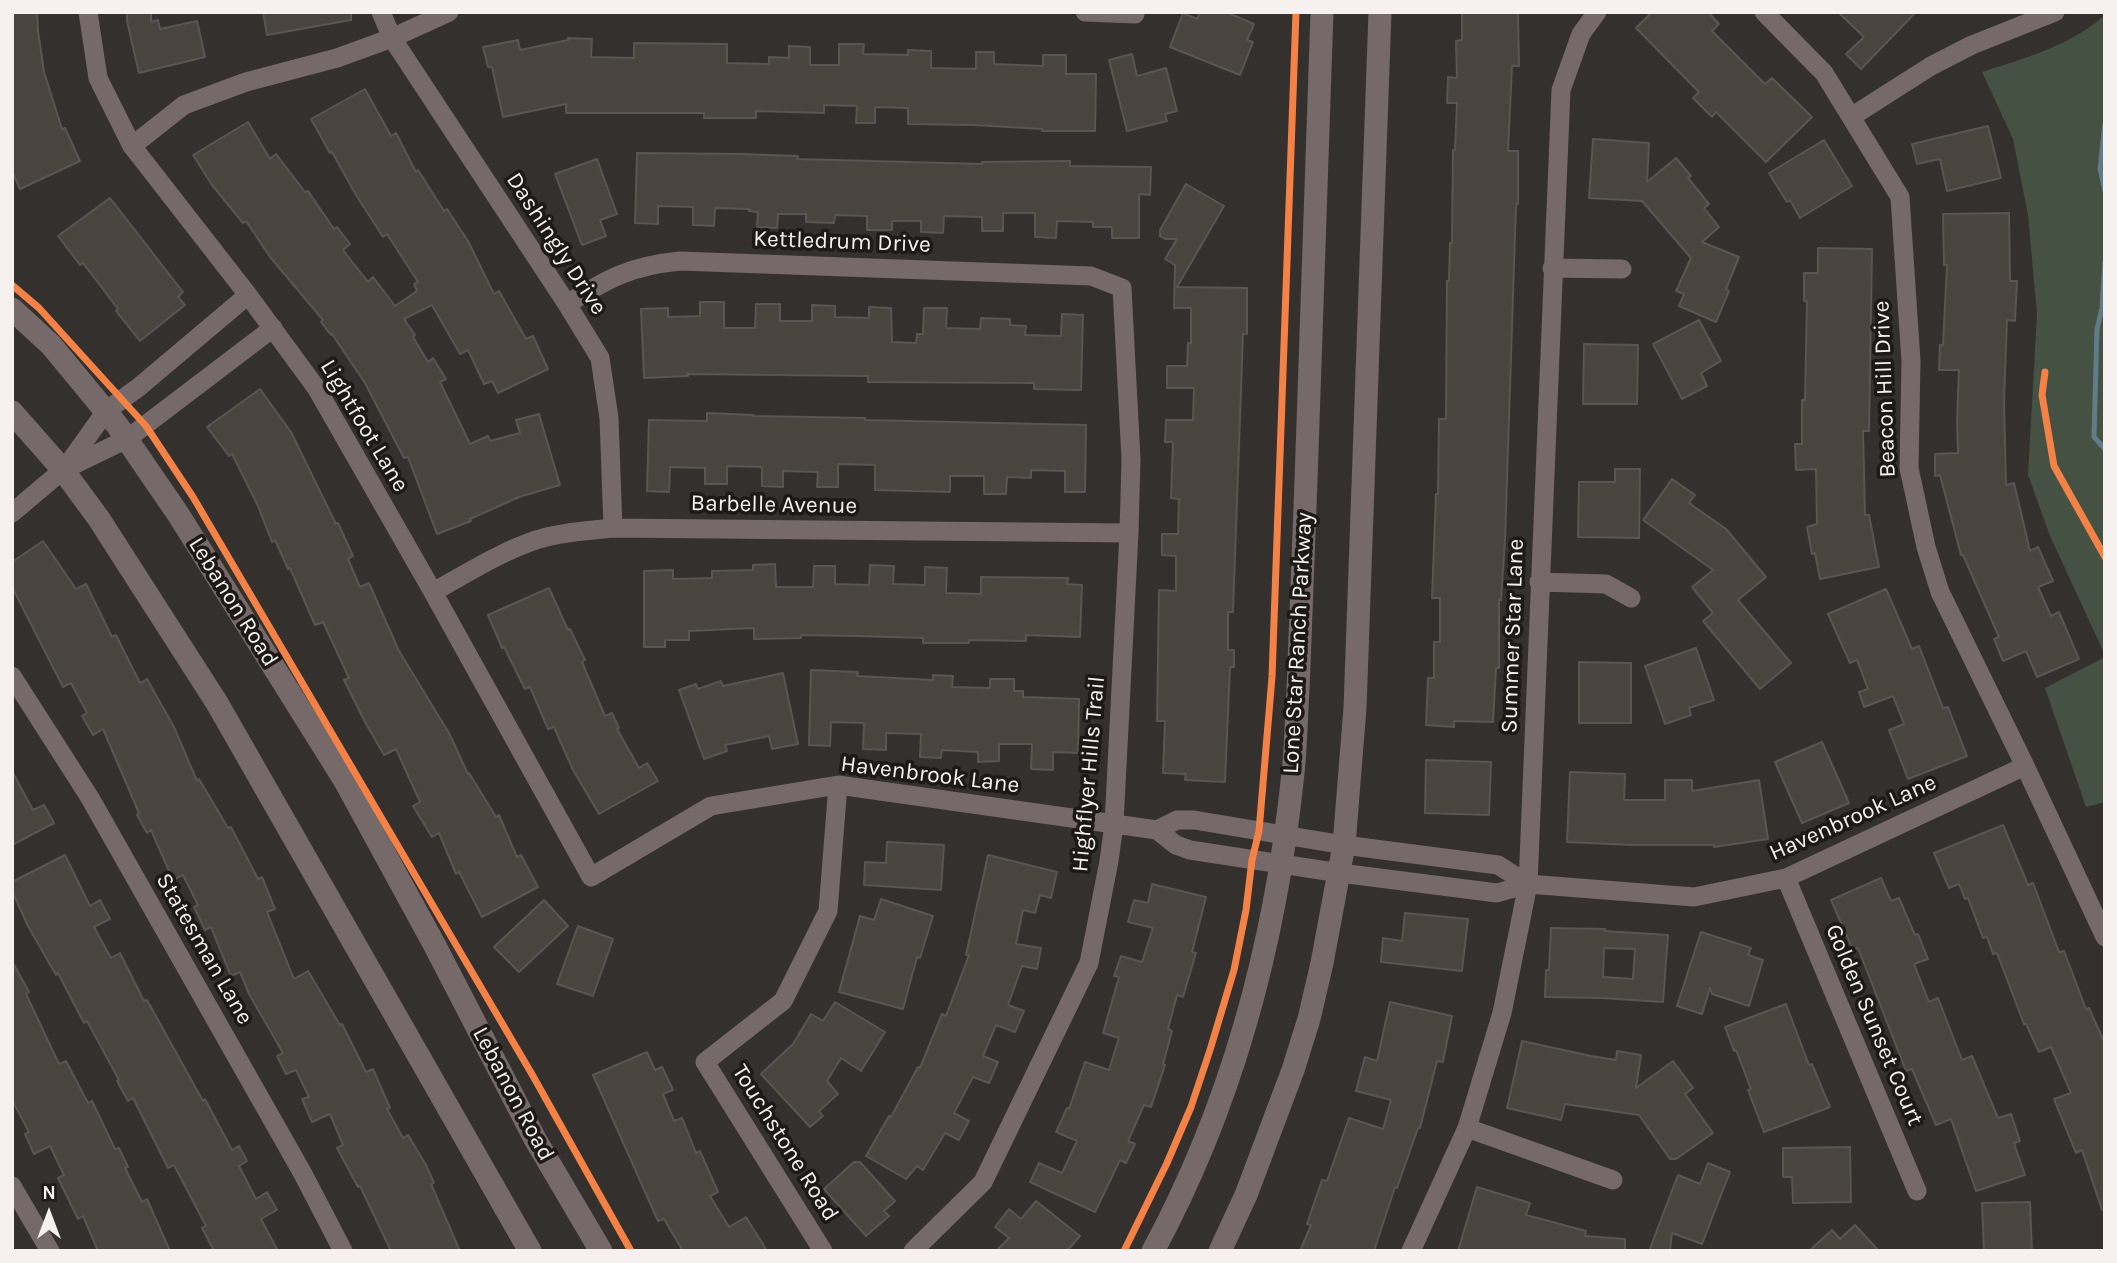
<!DOCTYPE html>
<style>
body{margin:0}
#map{position:relative;width:2117px;height:1263px;overflow:hidden;background:#34302d;font-family:Karla,sans-serif}
canvas{display:block}
.frame{position:absolute;inset:0;border:14px solid #f6f1ee;pointer-events:none}
.north{position:absolute;left:14px;top:1179px;width:70px;height:70px;-webkit-text-stroke:5px #1c1916;paint-order:stroke;rotate:0deg;font-size:19px;font-weight:700;line-height:28px;text-align:center;color:#f6f1ee}
.north::after{content:'';display:block;margin:auto;width:24px;height:32px;background:#f6f1ee;clip-path:polygon(50% 0,100% 100%,50% 72%,0 100%)}
</style>
<div id="map">
<canvas width="2117" height="1263"></canvas>
<div class="frame"></div>
<div class="north">N</div>
</div>
<script>
const ctx = document.querySelector('canvas').getContext('2d');
ctx.lineJoin = 'round';
function fillPath(path, color) { ctx.fillStyle = color; ctx.fill(path, 'evenodd'); }
function strokePath(path, color, width, dash) { ctx.strokeStyle = color; ctx.lineWidth = width; ctx.lineCap = dash ? 'butt' : 'round'; ctx.setLineDash(dash || []); ctx.stroke(path); }
function label(font, color, halo, rows, align = 'center') {
  ctx.font = font + ' Karla,sans-serif'; ctx.lineWidth = 7; ctx.setLineDash([]); ctx.textBaseline = 'middle'; ctx.strokeStyle = halo; ctx.fillStyle = color; for (const [text, x, y, turn = 0] of rows) {
    ctx.save(); ctx.translate(x, y); ctx.rotate((+turn || 0) * Math.PI / 180); ctx.textAlign = isNaN(turn) ? turn : align; if (halo) ctx.strokeText(text, 0, 0); ctx.fillText(text, 0, 0); ctx.restore();
  }
}
const green = new Path2D(`
 M2105,15V655L2050,536L2028,475L2037,314L2028,215L2013,139L1982,72C2025,58 2070,46 2105,15Z
 M2105,657V802L2086,807L2045,688Z`);
const stream = new Path2D(`
 M2105,124L2100,169L2105,191
 M2105,262L2102,308L2097,329L2094,437L2105,449`);
const building = new Path2D(`
 M12,12H37L38,31L44,72L62,129L65,128L80,161L20,189L12,171Z
 M127,12H151V22L158,20L160,29L197,21L205,57L139,73L127,21Z
 M263,12H351V20L267,35Z
 M1200,12H1226L1254,24L1247,40L1253,42L1240,75L1170,47L1183,13L1197,19Z
 M1462,12H1518L1519,66H1512L1508,151H1518V204H1516L1505,540L1501,600H1499V668H1496L1493,722L1454,721V727L1426,725L1428,678H1434V642H1440V598H1432L1436,494H1438L1439,419H1446L1447,281H1449L1450,243H1452L1453,150H1455L1457,103H1447L1448,77L1457,78L1456,41L1462,40Z
 M1652,12H1708L1719,24L1712,31L1765,84L1772,78L1812,117L1766,162L1716,112L1712,117L1693,98L1699,92L1636,28Z
 M1838,12H1916L1861,69L1846,54L1864,37Z
 M568,38L592,39L591,57L634,58V43L727,44V63L769,64V57L789,58V46L810,47V65H839V44H864L863,54L908,55V50L931,51V68L976,69V52H994V64L1043,66V55H1066V74H1096L1095,131H1042V129L974,125L908,124V108L875,107V123H856L857,106L824,105V113L756,111V118H704V113H566V104L503,117L492,67H488L483,47L518,40L520,50L568,40Z
 M1132,54L1137,76L1166,68L1177,111L1165,114L1167,121L1127,131L1109,60Z
 M365,89L391,136L396,133L416,172L418,170L444,211L447,209L468,241L494,294L499,291L526,339L533,336L548,369L498,393L492,381L484,384L468,350L460,354L432,305L404,319L415,335L413,337L428,362L433,358L446,379L440,382L470,444L488,436L490,441L520,433L516,420L539,414L560,485L519,497L470,519L471,521L437,534L408,457L404,458L365,383L332,334L331,335L321,322L323,320L270,257L246,221L243,223L212,185L193,155L248,122L270,159L276,154L305,192L308,191L334,229L337,227L350,244L343,250L368,282L373,277L395,306L417,291L414,284L418,282L387,234L383,237L356,195L332,152L330,153L311,119Z
 M1988,126L2001,178L1947,191L1940,159L1917,164L1912,144Z
 M1593,139L1649,143L1647,182L1676,158L1691,176L1688,178L1709,204L1704,208L1719,227L1702,242L1739,257L1726,289L1729,291L1716,322L1679,306L1684,294L1676,291L1691,258L1642,201L1589,198Z
 M1824,140L1852,186L1800,218L1790,200L1787,202L1769,173Z
 M637,153L741,154L798,156L797,159L982,164V162L1070,161V166L1151,167L1150,195L1139,194V238H1112V227H1093V222L1057,221L1056,238L1035,237V213H1003V231H982V217L944,216L943,233L921,232V221H892V230H867V216L835,215L834,223L806,222V214H778L777,228L757,227L758,212L749,211V209L715,208L714,226L693,225V207L658,206V224L635,223Z
 M597,159L617,214L600,220L606,236L582,245L555,174Z
 M1186,184L1224,206L1177,287L1247,288V334H1243L1233,612H1228V650H1234V667H1230L1225,782L1185,780L1186,774L1163,773L1165,721H1157L1159,590L1176,591V556L1162,555V534H1178L1179,499L1171,498L1173,442H1165L1166,420H1193L1194,388H1167V366H1187L1188,343H1191V308H1174L1175,265L1165,259L1177,239H1165L1160,236V230Z
 M110,198L183,292L178,297L185,305L140,341L116,311L118,309L83,263L80,265L58,236Z
 M2009,213L2010,281H2017L2015,321L2007,320L2004,400L2006,485L2014,483L2030,551L2038,547L2053,581L2038,587L2051,616L2059,612L2079,659L2037,677L2026,651L2003,661L1994,639L1999,637L1963,555H1961L1940,475L1935,476V454L1958,453L1957,421L1959,370H1939L1940,345H1943L1947,265H1944L1943,214Z
 M1818,248L1872,249L1869,431H1863L1865,515H1869L1879,567L1820,579L1815,553L1812,554L1807,527L1817,524L1816,469L1796,470L1795,444H1802V400H1805L1807,301H1804V273H1818Z
 M700,302H724V328H755L756,304H780V321H812V305L835,306V317L869,318V307L891,308L892,342L916,343L917,334H923L924,308H947L946,328L980,329L981,318L1010,319V325L1026,326L1025,335L1061,336L1062,314L1083,315L1081,390L1034,389V383L868,382V376L687,374L688,376L644,378L641,309L668,308V317L700,316Z
 M1699,320L1721,361L1701,373L1707,386L1682,399L1653,344Z
 M1584,344L1638,345L1637,404H1583Z
 M260,389L291,432L336,524L338,523L353,556L348,559L360,587L369,583L399,651L449,733L468,774L469,773L496,817L499,815L517,857L521,855L538,887L482,917L459,872L456,874L439,833L432,837L413,806L420,802L396,749L384,755L366,724L344,680L349,678L323,622L315,625L290,568L288,569L275,540L272,542L258,506L232,454L229,456L207,427Z
 M707,413L753,415V416L865,418V420L1086,425L1085,492H1065V471L1031,470V478L1007,477L1006,494H984V476H950V492L875,490V465L838,464V487H817L818,472L783,471V487L762,486V467L727,466V484H705V468L670,467L669,492L647,491L649,420L707,421Z
 M1615,469H1640L1639,538L1578,537L1579,482H1615Z
 M1672,479L1695,495L1689,503L1726,529L1766,577L1738,600L1791,663L1760,689L1703,621L1713,613L1692,587L1713,570L1643,520Z
 M43,541L76,589L86,584L112,637L116,635L140,683L147,679L174,727L197,781L199,779L228,828L231,827L258,879L262,877L275,909L267,912L294,979L308,971L340,1025L342,1024L366,1072L373,1069L390,1108L387,1109L403,1138L408,1135L426,1165L434,1183L431,1184L460,1251H391L360,1186L358,1187L337,1148L343,1145L330,1114L312,1122L302,1099L309,1097L296,1070L286,1074L277,1056L283,1053L249,994L240,972L231,976L211,927L205,930L194,907L198,905L183,875L173,880L151,830L147,833L137,815L139,813L103,729L93,735L82,716L87,713L71,683L63,687L12,587V562Z
 M775,564L776,587H813L814,566H835V584L869,585L870,565L894,566L893,584L925,585V567L947,568L946,593L981,594V577L1068,578L1067,584L1082,585L1080,637L1026,635V641L969,640V643H923V638L857,636L801,635V638L754,639V628L689,631V640H665V647H644V571L673,570V579L712,578V571L753,570V565Z
 M549,588L568,630L570,629L585,660L582,662L605,716L612,713L619,728L617,729L639,768L647,763L658,781L599,814L573,770L554,727L548,729L530,687L525,689L504,647L502,648L488,615Z
 M1886,589L1912,649L1919,646L1943,708L1948,707L1967,756L1908,779L1889,730L1904,724L1893,696L1864,707L1859,692L1868,689L1857,660L1850,663L1828,614Z
 M1696,648L1714,700L1689,708L1691,715L1665,724L1645,666Z
 M1579,662L1631,663V723H1579Z
 M811,670L858,672L857,676L933,680V675L953,676L952,687L990,688V679H1014V691H1023V697L1079,699L1078,753L1053,752V770L1031,769L1032,744H999V761L978,762V752L942,750L941,758L920,757L921,734L886,733V750L863,749L864,723L831,722L830,746L809,745Z
 M783,673L798,744L772,749L769,736L725,745L727,751L704,759L679,690L696,684L698,689L721,681L723,686Z
 M1822,742L1849,803L1802,823L1775,762Z
 M1426,760L1491,762L1489,815L1425,813Z
 M12,771L33,810L44,805L54,823L12,845Z
 M1570,772L1625,774L1624,800H1665V780H1692V791L1759,780L1768,839L1714,847V845H1633L1567,842Z
 M2003,825L2028,885L2033,883L2059,952L2064,951L2086,1009L2089,1008L2105,1044V1210H2102L2082,1150L2076,1153L2054,1099L2071,1093L2051,1047L2039,1052L2026,1024H2024L1997,953L1993,954L1987,937L1983,938L1968,898L1965,899L1959,884L1949,888L1934,853Z
 M887,842L944,845L941,890L864,885L865,862L886,863Z
 M65,855L90,906L100,900L110,919L94,927L111,958L120,953L144,1001L147,1000L203,1101L205,1099L232,1150L239,1146L247,1161L239,1166L256,1199L267,1192L277,1210L261,1219L278,1251H214L202,1228L206,1226L174,1165L168,1168L133,1098L128,1101L117,1081L119,1080L87,1021L84,1023L58,973L56,975L28,926L12,891V882Z
 M988,855L1057,872L1051,898L1040,895L1035,913L1023,910L1016,944L1041,948L1037,969L1022,966L1008,1005L1024,1011L1015,1032L996,1025L983,1056L998,1062L989,1083L973,1077L954,1113L969,1121L959,1140L945,1133L923,1170L917,1166L906,1179L866,1156L889,1116L891,1117L918,1067L920,1068L942,1014L946,1016L969,955H966Z
 M1881,878L1891,901L1899,898L1915,935L1918,934L1928,959L1914,964L1929,1002L1938,998L1962,1060L1972,1056L1998,1118L2011,1114L2020,1141L2014,1143L2025,1175L1976,1191L1951,1119L1936,1125L1912,1069L1906,1071L1858,948L1853,950L1831,900Z
 M1152,884L1206,897L1192,952L1196,953L1183,997L1177,995L1168,1029L1172,1031L1163,1064L1165,1065L1151,1107L1144,1105L1128,1141L1135,1144L1126,1163L1120,1160L1095,1212L1030,1182L1039,1163L1062,1173L1077,1141L1056,1132L1067,1108L1069,1109L1085,1062L1109,1070L1119,1038L1103,1033L1119,977L1114,976L1121,956L1142,962L1153,928L1128,922L1134,900L1148,903Z
 M881,899L933,916L920,958L917,957L903,1009L839,992L860,916L874,920Z
 M544,900L568,926L519,972L494,947Z
 M1405,913L1468,919L1462,971L1381,962L1383,938L1402,941Z
 M578,926L613,939L593,996L557,984Z
 M1551,928L1605,929L1604,931L1668,935L1663,1002L1602,998L1545,997L1546,970H1549ZM1604,948L1635,949L1633,979L1603,977Z
 M1701,932L1751,948L1748,955L1763,960L1749,1006L1712,994L1710,988L1702,1014L1677,1006Z
 M12,961L29,992L26,994L59,1064L66,1061L88,1103L92,1101L115,1149L119,1148L128,1167L125,1168L142,1202L147,1199L170,1251H98L83,1216L78,1219L58,1178L64,1175L50,1146L34,1154L25,1134L29,1132L12,1100Z
 M835,1002L885,1032L861,1071L841,1058L827,1081L838,1094L819,1111L823,1116L810,1127L761,1074L793,1044L811,1014L823,1021Z
 M1390,1002L1452,1016L1443,1062L1437,1061L1420,1128H1418L1397,1188L1395,1187L1374,1251H1300L1311,1225L1307,1224L1322,1180L1327,1181L1349,1118L1383,1129L1391,1100L1356,1091L1365,1057L1377,1061Z
 M1786,1004L1809,1065L1812,1064L1830,1107L1764,1132L1748,1090L1751,1089L1736,1050L1734,1051L1725,1027Z
 M1522,1041L1591,1056L1616,1060L1617,1051L1641,1055L1636,1088L1673,1061L1693,1088L1685,1094L1713,1133L1676,1159H1670L1639,1115L1565,1104L1561,1120L1507,1108Z
 M647,1052L655,1070L662,1067L673,1090L663,1094L674,1121L682,1118L696,1153L700,1151L718,1192L710,1196L729,1227L746,1217L767,1251H683L664,1219L658,1221L593,1075Z
 M1850,1147L1851,1202L1793,1203L1792,1177H1783V1148Z
 M854,1162H860L895,1201L884,1211L889,1216L866,1236L824,1189Z
 M1708,1163L1730,1172L1702,1244L1672,1233L1670,1251H1649L1678,1175L1700,1184Z
 M1477,1187L1530,1203L1526,1215L1586,1231L1585,1236L1625,1239V1251H1458Z
 M1036,1201L1080,1236L1067,1251H996L1009,1238L995,1227L1009,1209L1021,1219Z
 M2030,1202L2032,1251H1984L1982,1203Z
 M1855,1225L1879,1251H1809L1832,1230L1840,1239Z`);
const minor = new Path2D(`
 M88,12L98,78L132,146L248,295L317,389L433,592L591,877L711,806L838,785L1157,830L1176,845L1190,850L1340,873L1497,893L1528,884L1694,897L1786,878L2025,766
 M381,12L392,38L567,304L600,358L609,418L613,528
 M1085,12L1135,14V12
 M1764,12L1824,73L1900,197L1911,361L1909,468L1926,547L1940,592L2025,766L2105,937
 M1851,117L1931,66L1972,45L2055,12
 M132,146L184,105L246,82L337,58L392,38L449,12
 M1552,268L1622,269
 M567,304C609,278 630,266 680,261L1091,276L1122,288L1131,459L1129,533L1114,824L1109,861L1089,963L983,1182L913,1251
 M66,467L106,411L139,387L248,295
 M12,513L63,470L127,439L273,328
 M1539,582L1606,584L1631,598
 M433,592C466,574 500,552 536,540C561,532 587,531 613,528L1129,533
 M12,676L90,798L303,1174L343,1251
 M1157,830L1177,820H1194L1344,845L1498,865L1528,884
 M1786,878L1917,1191
 M1467,1128L1613,1180
 M12,1186L50,1251
 M823,1251L705,1062L783,1001L828,911L838,785
 M1411,1251L1467,1128L1502,1013L1528,884L1561,90L1581,34L1597,12`);
const major = new Path2D(`
 M12,309L51,345L117,425L178,514L345,781L434,944L535,1139L601,1251
 M12,412L63,470L99,519L217,703L530,1251
 M1153,1251C1233,1103 1276,940 1293,773C1296,746 1296,718 1298,691C1301,621 1303,551 1306,481C1311,325 1317,169 1322,12
 M1220,1251L1246,1195L1293,1070L1309,1019L1322,963L1344,845L1355,708L1380,12`);
const cycleway = new Path2D(`
 M12,285L39,308L146,426L193,497L533,1076L631,1251
 M2045,372L2042,395L2054,466L2105,557
 M1124,1251L1167,1163L1191,1107L1210,1050L1234,970L1246,910L1252,860L1259,831L1272,677L1296,12`);
const streetNames = [
 ["Kettledrum Drive",842,242,2],
 ["Dashingly Drive",556,244,57],
 ["Beacon Hill Drive",1885,389,-92],
 ["Lightfoot Lane",364,426,59],
 ["Barbelle Avenue",774,505,1],
 ["Lebanon Road",233,602,58],
 ["Summer Star Lane",1513,636,-88],
 ["Lone Star Ranch Parkway",1298,643,-87],
 ["Highflyer Hills Trail",1089,774,-85],
 ["Havenbrook Lane",930,775,7],
 ["Havenbrook Lane",1853,818,-24],
 ["Statesman Lane",204,949,60],
 ["Golden Sunset Court",1874,1025,67],
 ["Lebanon Road",513,1094,62],
 ["Touchstone Road",785,1143,58]
];
fillPath(green, '#445143');
strokePath(stream, '#617c89', 5);
fillPath(building, '#4a443f');
strokePath(building, '#585552', 2);
strokePath(minor, '#756969', 19);
strokePath(major, '#756969', 23);
strokePath(cycleway, '#f48246', 7);
label('23px', '#f6f1ee', '#1c1916', streetNames);
</script>
